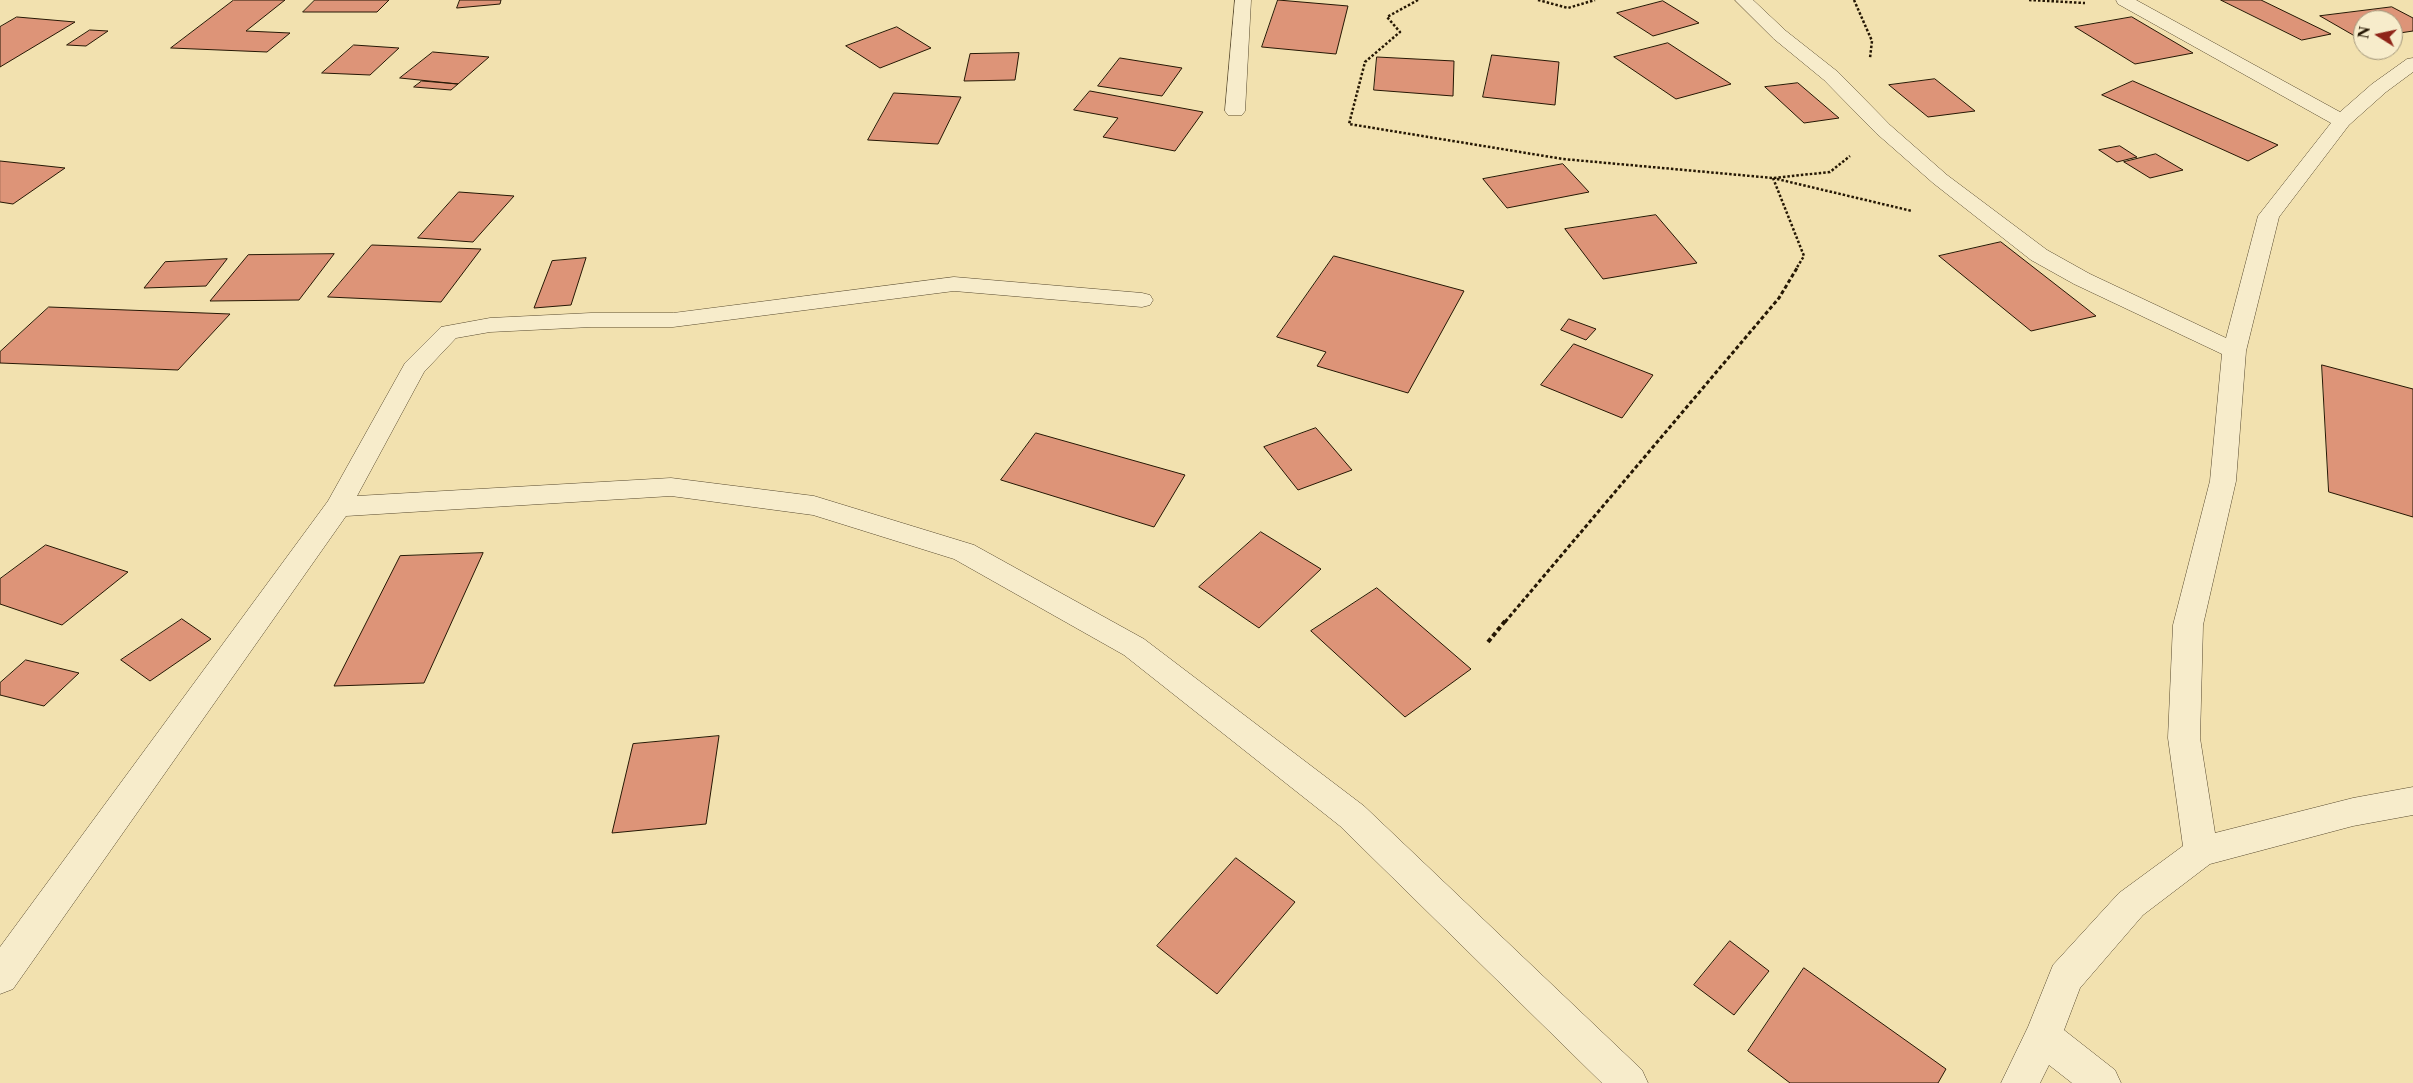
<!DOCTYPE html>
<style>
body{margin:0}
#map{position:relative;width:2413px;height:1083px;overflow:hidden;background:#f2e1af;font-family:"Libre Caslon Text",serif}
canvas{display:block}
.north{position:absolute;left:2353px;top:10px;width:50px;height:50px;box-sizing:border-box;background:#f7eccb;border:1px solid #a3977b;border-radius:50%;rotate:280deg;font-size:14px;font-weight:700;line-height:20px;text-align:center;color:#251704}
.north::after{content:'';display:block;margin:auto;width:18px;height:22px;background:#8f2418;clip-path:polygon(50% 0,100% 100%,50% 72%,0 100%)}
</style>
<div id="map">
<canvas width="2413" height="1083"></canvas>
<div class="north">N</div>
</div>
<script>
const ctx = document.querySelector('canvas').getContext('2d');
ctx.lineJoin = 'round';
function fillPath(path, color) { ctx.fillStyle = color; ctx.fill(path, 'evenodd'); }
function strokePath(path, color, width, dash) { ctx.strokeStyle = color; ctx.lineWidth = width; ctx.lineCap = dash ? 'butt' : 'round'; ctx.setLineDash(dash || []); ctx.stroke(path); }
const building = new Path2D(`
 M234,0H285L246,31L290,33L267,52L171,48Z
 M315,0H389L377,12H303Z
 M460,0H501L500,4L457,8Z
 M1278,0L1348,6L1336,54L1262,47Z
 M2221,0H2261L2331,34L2302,40Z
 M1663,1L1699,23L1653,36L1617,13Z
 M2392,7L2413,18V31L2393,34V20H2363V38L2360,39L2320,16Z
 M17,17L75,22L0,67V27Z
 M2132,17L2193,53L2135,64L2075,27Z
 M897,27L931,48L880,68L846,46Z
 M90,30L108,31L86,46L67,45Z
 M1668,43L1731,84L1676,99L1614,57Z
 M354,45L399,48L370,75L322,73Z
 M433,52L489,57L458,84L400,78Z
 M1019,53L1015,80L964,81L970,54Z
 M1492,55L1559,62L1555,105L1483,97Z
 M1377,57L1454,61L1453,96L1374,90Z
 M1120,58L1182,68L1162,96L1098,86Z
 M1935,79L1975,111L1928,117L1889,85Z
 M422,81L458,84L451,90L414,87Z
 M2133,81L2278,145L2248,161L2102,95Z
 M1798,83L1839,118L1804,123L1765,87Z
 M1090,91L1203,112L1175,151L1103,137L1118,118L1074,110Z
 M894,93L961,97L938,144L868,140Z
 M2120,146L2137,157L2117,162L2099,150Z
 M2156,154L2183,170L2150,178L2124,162Z
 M0,161L65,168L13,204L0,202Z
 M1563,164L1589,192L1507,208L1483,179Z
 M459,192L514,196L473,242L418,238Z
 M1656,215L1697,263L1603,279L1565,229Z
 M2001,242L2096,316L2031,331L1939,256Z
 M372,245L481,249L441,302L328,297Z
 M334,254L299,300L210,301L248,255Z
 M1334,256L1464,291L1408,393L1317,366L1326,352L1277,337Z
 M586,258L571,305L534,308L552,261Z
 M227,259L206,286L144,288L165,262Z
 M49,307L230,314L178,370L0,363V352Z
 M1569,319L1596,329L1586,340L1561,330Z
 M1574,344L1653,375L1622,418L1541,385Z
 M2322,365L2413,389V517L2329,492Z
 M1316,428L1352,470L1298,490L1264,447Z
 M1036,433L1185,475L1154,527L1001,480Z
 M1261,532L1321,569L1259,628L1199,587Z
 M46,545L128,572L62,625L0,604V579Z
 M483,553L424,683L334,686L400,556Z
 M1377,588L1471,669L1405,717L1311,631Z
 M182,619L211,639L150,681L121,660Z
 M26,660L79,673L44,706L0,695V683Z
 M719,736L706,824L612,833L633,744Z
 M1236,858L1295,902L1217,994L1157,946Z
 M1730,941L1769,971L1734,1015L1694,985Z
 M1804,968L1946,1069L1938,1083H1790L1748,1051Z`);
const pathFar2 = new Path2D(`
 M1418,0L1387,17L1400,32L1365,62L1349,124L1563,159L1773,178L1830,172L1850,156
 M1538,0L1568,8L1595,0
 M1854,0L1872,41L1870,58
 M2029,0L2085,3
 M1773,178L1804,256L1796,269
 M1777,179L1912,211`);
const pathFar1 = new Path2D(`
 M1505,622L1779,298L1797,268`);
const path = new Path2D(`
 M1488,642L1506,620`);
const street = new Path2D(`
 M1235,0H1251L1245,111L1242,115H1228L1225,111Z
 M1735,0H1753L1786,31L1838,72L1890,125L1947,175L2047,250L2090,274L2226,338L2258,216L2331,123L2118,4L2116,0H2136L2340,112L2372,84L2407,59L2413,58V72L2386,92L2349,125L2279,217L2246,351L2236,481L2203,625L2200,738L2215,833L2353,798L2413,787V815L2353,826L2210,864L2143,915L2080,988L2064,1030L2115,1070L2121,1083H2072L2049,1065L2040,1083H2001L2028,1027L2053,965L2119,893L2183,846L2168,738L2173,625L2210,481L2222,354L2074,284L2031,260L1933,183L1876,133L1824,80L1774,39Z
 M954,277L1142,293L1150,295L1153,300L1150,305L1142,307L954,291L673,327H591L490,332L456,338L424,372L357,496L671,478L814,496L974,545L1144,639L1364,806L1642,1070L1648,1083H1602L1340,826L1124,655L954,559L813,515L671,496L346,516L13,989L0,994V947L328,501L405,363L441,327L490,318L591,313H673Z`);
fillPath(building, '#dd9478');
strokePath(building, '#251704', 1);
strokePath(street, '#584a2f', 1);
strokePath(pathFar2, '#251704', 2.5, [2.5, 2]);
strokePath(pathFar1, '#251704', 3, [4, 2.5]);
strokePath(path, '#251704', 4, [4.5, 3]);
fillPath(street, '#f7eccb');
</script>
